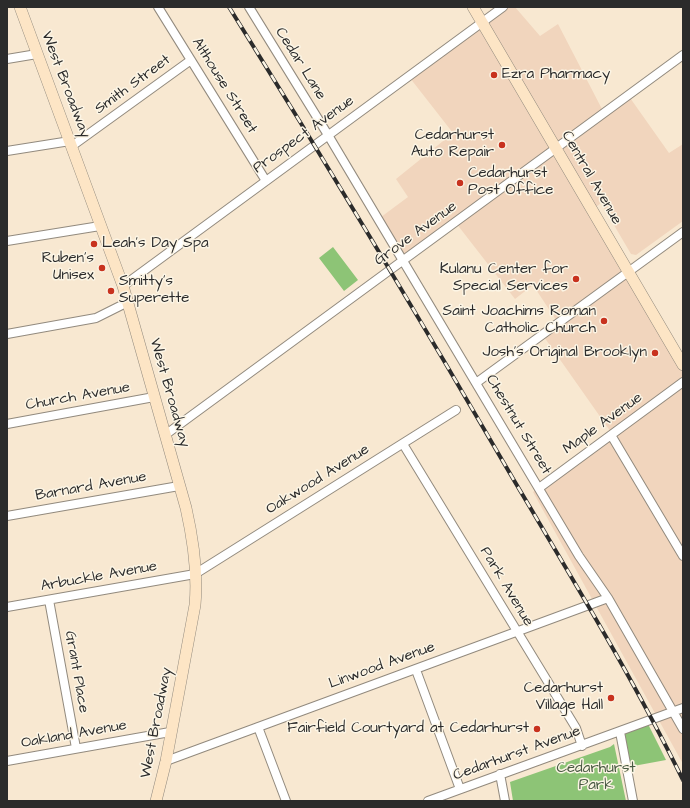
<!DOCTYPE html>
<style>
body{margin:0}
#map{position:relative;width:690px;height:808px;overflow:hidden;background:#f8e8d1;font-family:"Architects Daughter",sans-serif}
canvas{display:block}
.frame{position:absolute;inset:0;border:8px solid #2b2b2b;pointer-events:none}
</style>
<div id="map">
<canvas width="690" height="808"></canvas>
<div class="frame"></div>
</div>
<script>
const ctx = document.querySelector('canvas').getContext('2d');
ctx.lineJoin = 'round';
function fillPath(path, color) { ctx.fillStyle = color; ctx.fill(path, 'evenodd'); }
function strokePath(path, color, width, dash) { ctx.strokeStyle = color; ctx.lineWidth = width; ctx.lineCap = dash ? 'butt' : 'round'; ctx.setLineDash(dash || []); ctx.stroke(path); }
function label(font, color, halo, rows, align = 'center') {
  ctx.font = font + ' "Architects Daughter",sans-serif'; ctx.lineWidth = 3; ctx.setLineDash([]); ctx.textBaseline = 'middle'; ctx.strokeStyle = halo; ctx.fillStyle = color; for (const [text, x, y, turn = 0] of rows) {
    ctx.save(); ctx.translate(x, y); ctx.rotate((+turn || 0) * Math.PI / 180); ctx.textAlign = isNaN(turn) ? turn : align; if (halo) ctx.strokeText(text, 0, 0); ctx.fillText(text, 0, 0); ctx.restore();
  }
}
const built = new Path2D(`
 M506,7H515L540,36L558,24L604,113L628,95L669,153L683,144V221L636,255L631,254L601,203L591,211L683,366V764L533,492L613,435L542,334L558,323L533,285L515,299L456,223L400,261L377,220L408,197L396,179L453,133L410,78Z`);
const green = new Path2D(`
 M333,247L358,280L344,291L319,258Z
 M647,722L666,760L628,767L619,733Z
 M614,744L626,801H513L510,782L610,747Z`);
const street = new Path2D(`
 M158,7L266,181
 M249,7L328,135L579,556L608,598L683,729
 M7,59L37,54
 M72,146L191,60
 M7,151L70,141
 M7,241L100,226
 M123,286L503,7
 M7,334L96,318L128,302
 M476,383L683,232
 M7,424L154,397
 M165,435L683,55
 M611,435L683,556
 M403,444L576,728L582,746
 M539,488L683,382
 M7,516L179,486
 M49,600L76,748
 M7,607L195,574L456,410
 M416,670L460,789
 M258,727L286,801
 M620,732L633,801
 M7,761L170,732
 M166,761L608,598
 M500,774L505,801
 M428,801L683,708`);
const secondary = new Path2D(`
 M20,7L123,286L186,508C193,539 198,573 195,605L166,761L156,801
 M473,7L683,365`);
const rail = new Path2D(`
 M229,7C327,164 422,322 515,482C573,580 633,678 683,780`);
const markers = [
 [494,75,4,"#c8321e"],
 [502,145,4,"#c8321e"],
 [460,183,4,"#c8321e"],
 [94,244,4,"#c8321e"],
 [102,268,4,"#c8321e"],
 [576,279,4,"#c8321e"],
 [111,291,4,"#c8321e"],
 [604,321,4,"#c8321e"],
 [655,353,4,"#c8321e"],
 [611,698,4,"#c8321e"],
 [537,729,4,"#c8321e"]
];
const streetNames = [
 ["Cedar Lane",300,64,58],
 ["West Broadway",65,85,69],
 ["Smith Street",133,85,-36],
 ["Althouse Street",224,86,58],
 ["Prospect Avenue",304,135,-36],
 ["Central Avenue",591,178,60],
 ["Grove Avenue",416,234,-36],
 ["West Broadway",169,393,74],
 ["Church Avenue",78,397,-10],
 ["Maple Avenue",603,424,-36],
 ["Chestnut Street",518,425,59],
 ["Oakwood Avenue",318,480,-32],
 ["Barnard Avenue",91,487,-10],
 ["Arbuckle Avenue",99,577,-10],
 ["Park Avenue",506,587,59],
 ["Linwood Avenue",382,666,-20],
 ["Grant Place",76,672,80],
 ["West Broadway",157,723,-79],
 ["Oakland Avenue",74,735,-10],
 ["Cedarhurst Avenue",517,754,-20]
];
const poiNames = [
 ["Ezra Pharmacy",502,75,"left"],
 ["Cedarhurst",494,136],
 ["Auto Repair",494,153],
 ["Cedarhurst",468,174,"left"],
 ["Post Office",468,191,"left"],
 ["Leah's Day Spa",102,244,"left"],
 ["Ruben's",94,259],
 ["Unisex",94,276],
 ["Kulanu Center for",568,270],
 ["Special Services",568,287],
 ["Smitty's",119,282,"left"],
 ["Superette",119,299,"left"],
 ["Saint Joachims Roman",596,312],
 ["Catholic Church",596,329],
 ["Josh's Original Brooklyn",647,353],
 ["Cedarhurst",603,689],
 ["Village Hall",603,706],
 ["Fairfield Courtyard at Cedarhurst",529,729]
];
const parkNames = [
 ["Cedarhurst",596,769],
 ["Park",596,786]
];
fillPath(built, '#f1d5bd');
fillPath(green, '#8dc476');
strokePath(street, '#928a7e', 10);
strokePath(secondary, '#928a7e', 12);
strokePath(street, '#fff', 8);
strokePath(secondary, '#fde5c5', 11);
strokePath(rail, '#2b2b2b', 4);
strokePath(rail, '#fcf5e5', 2.5, [8]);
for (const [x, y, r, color] of markers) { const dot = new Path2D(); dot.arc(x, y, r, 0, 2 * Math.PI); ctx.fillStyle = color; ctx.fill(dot); strokePath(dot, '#fcf5e5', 1.5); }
label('15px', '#2b2b2b', '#fcf5e5', streetNames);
label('15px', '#2b2b2b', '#fcf5e5', poiNames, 'right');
label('15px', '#485942', '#fcf5e5', parkNames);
</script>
